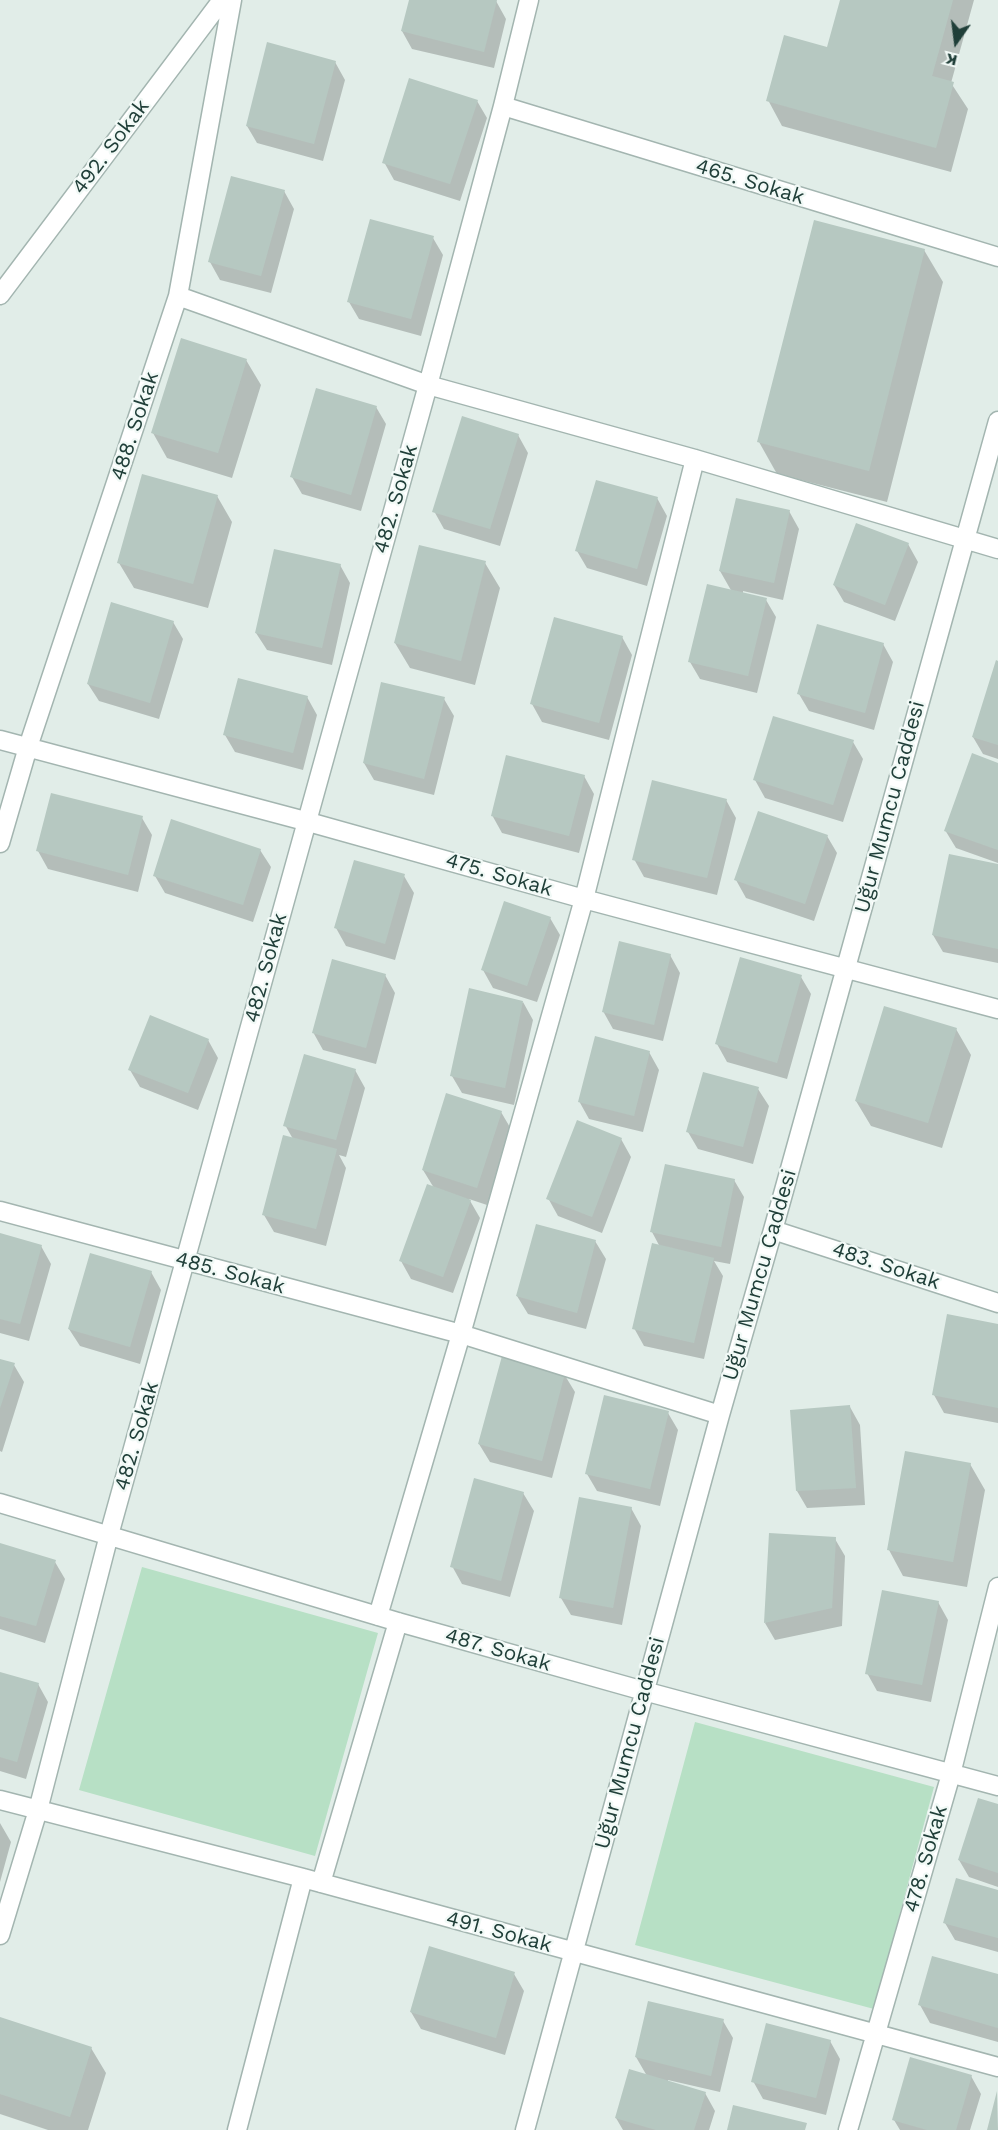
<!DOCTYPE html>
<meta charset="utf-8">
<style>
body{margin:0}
#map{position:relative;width:998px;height:2130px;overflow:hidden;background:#e1ede8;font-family:"Work Sans",sans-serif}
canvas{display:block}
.north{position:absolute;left:926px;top:12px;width:60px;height:60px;-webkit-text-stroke:4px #f1f9f6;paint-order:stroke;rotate:194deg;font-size:16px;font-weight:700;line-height:24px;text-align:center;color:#203f39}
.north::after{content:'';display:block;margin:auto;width:21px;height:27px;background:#203f39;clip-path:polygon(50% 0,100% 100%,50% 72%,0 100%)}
</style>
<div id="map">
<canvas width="998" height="2130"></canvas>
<div class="north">K</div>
</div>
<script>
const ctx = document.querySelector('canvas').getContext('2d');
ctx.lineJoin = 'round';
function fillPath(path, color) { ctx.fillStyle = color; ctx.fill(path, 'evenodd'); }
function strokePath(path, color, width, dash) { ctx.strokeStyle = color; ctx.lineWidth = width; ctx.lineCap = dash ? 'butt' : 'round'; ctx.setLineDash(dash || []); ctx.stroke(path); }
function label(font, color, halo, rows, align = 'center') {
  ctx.font = font + ' "Work Sans",sans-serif'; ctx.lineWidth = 4.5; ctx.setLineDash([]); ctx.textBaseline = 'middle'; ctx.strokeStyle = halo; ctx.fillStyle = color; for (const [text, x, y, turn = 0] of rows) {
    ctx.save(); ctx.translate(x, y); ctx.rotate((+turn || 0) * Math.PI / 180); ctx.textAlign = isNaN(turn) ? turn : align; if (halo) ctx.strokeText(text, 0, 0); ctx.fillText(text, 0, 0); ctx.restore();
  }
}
const green = new Path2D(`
 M142,1567L378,1633L315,1856L79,1790Z
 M695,1722L934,1787L874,2009L635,1945Z`);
const shadow = new Path2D(`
 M410,0L496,1L506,19L494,68L412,49L402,31Z
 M841,0H974L951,83L968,109L951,172L782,126L768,100L828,49Z
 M335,62L345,80L323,161L257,143L247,126Z
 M477,101L487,118L460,201L394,180L384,162Z
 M284,191L294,209L271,293L220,280L210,262Z
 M433,238L443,255L421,336L359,319L349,302Z
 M924,250L943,282L887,502L777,474L759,442Z
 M246,360L261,385L232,478L167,458L153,433Z
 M376,407L386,424L361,511L302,494L292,477Z
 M518,435L528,453L500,546L444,529L434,511Z
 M217,496L232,522L208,608L134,588L119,563Z
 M657,498L667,516L647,586L587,568L577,551Z
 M789,511L799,529L783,600L743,591V594L766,600L776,617L757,693L700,679L690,662L732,592L720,571Z
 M908,544L918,562L895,621L844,602L834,585Z
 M485,563L500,588L475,685L410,668L395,643Z
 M340,565L350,583L332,665L267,650L256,633Z
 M173,622L183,639L159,719L99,701L88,684Z
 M622,637L632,655L609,740L542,722L532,704Z
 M883,644L893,662L874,730L809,711L799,694Z
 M998,662V759L983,754L973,737Z
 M307,697L317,715L303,770L235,752L225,735Z
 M444,699L454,716L434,795L374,780L364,763Z
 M853,742L863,759L843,822L765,798L755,780Z
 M998,765V863L956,848L945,830Z
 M584,776L594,794L579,853L502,833L492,815Z
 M726,800L736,818L717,895L644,877L634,859Z
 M142,818L152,835L138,892L48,869L38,851Z
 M827,836L837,853L814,921L746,898L736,880Z
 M260,850L271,867L253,922L165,893L155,876Z
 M998,866V963L943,952L933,935Z
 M404,876L414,893L395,960L346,946L336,928Z
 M550,918L560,935L537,1002L493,988L483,970Z
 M670,955L680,973L663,1041L613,1029L603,1011Z
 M385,975L395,993L376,1064L323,1050L313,1032Z
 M801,977L811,994L787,1079L727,1062L717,1044Z
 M523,1002L533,1020L514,1105L462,1093L452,1076Z
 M956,1029L971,1055L942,1148L871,1126L856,1101Z
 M208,1040L218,1058L198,1110L140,1087L130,1070Z
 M649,1052L659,1070L643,1132L589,1119L579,1101Z
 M355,1070L365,1088L346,1157L339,1155L346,1168L326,1246L274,1232L264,1215L293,1139L285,1125Z
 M758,1089L769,1106L753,1164L698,1149L688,1132Z
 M501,1112L511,1129L487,1205L469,1199L480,1218L453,1293L411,1279L401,1261L434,1188L423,1170Z
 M621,1139L631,1157L602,1233L558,1216L548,1198Z
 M734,1180L744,1197L730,1264L714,1261L723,1276L704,1359L644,1346L634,1328L660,1247L652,1232Z
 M0,1235L41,1246L51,1264L29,1341L0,1333Z
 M595,1241L606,1259L586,1329L528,1314L517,1296Z
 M151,1272L161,1290L140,1364L80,1346L69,1329Z
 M998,1325V1423L944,1413L934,1395Z
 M0,1360L14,1365L24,1382L2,1452L0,1451Z
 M564,1374L575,1392L552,1478L490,1462L479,1444Z
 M850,1407L860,1425L865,1505L807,1508L797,1491Z
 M668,1413L678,1430L660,1506L597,1491L587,1474Z
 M970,1464L985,1490L967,1587L903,1576L889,1550Z
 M523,1493L534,1511L510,1597L462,1584L452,1566Z
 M631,1508L641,1526L622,1625L571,1615L561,1598Z
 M835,1539L845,1556L842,1626L775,1640L765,1623Z
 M0,1545L55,1562L65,1579L45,1643L0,1629Z
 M938,1602L948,1620L931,1702L877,1691L867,1673Z
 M0,1673L38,1684L48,1702L26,1779L0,1771Z
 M998,1806V1887L969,1877L959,1860Z
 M0,1823L11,1842L0,1882Z
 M998,1892V1952L955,1940L945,1923Z
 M514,1974L524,1991L505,2055L421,2029L411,2012Z
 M998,1976V2042L930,2023L920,2005Z
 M0,2019L91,2048L106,2073L88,2130H48L0,2114Z
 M723,2021L733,2038L720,2092L668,2080V2082L705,2093L715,2111L709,2130H623L616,2118L647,2076L636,2057Z
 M830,2041L840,2059L826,2115L763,2099L753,2081Z
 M971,2076L981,2094L970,2130H900L894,2120Z`);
const building = new Path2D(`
 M409,0H497L484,52L401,31Z
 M840,0H953L932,76L954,82L936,148L766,101L784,35L827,47Z
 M267,42L336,61L314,144L246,126Z
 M409,78L478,100L450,184L382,163Z
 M231,176L285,190L261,276L208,262Z
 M370,219L434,236L411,319L347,302Z
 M814,220L925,249L869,471L757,442Z
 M181,338L247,359L218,453L151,433Z
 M316,388L377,406L351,495L290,477Z
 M462,416L519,434L490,529L432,512Z
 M142,474L218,495L193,584L117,563Z
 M596,480L658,497L637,569L575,551Z
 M736,498L790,510L774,583L719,571Z
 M856,523L909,543L885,605L833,585Z
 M419,545L486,561L461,661L394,643Z
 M274,549L341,564L322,648L255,633Z
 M707,584L767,598L748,676L688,662Z
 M111,602L174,621L150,703L87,684Z
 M554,617L623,636L599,723L530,704Z
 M817,624L884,643L865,713L797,694Z
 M996,660L998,661V745L972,737Z
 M238,678L308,696L293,753L223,735Z
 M381,682L445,697L424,779L363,763Z
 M773,716L854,740L833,805L753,780Z
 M972,753L998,763V850L944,831Z
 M506,755L585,775L569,836L491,816Z
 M652,780L727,799L707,878L632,860Z
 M51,793L143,816L128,875L36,851Z
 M758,811L828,835L805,904L734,880Z
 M171,819L261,849L243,905L153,876Z
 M949,854L998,864V949L932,935Z
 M354,860L405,874L385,944L334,928Z
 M504,901L551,917L527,986L481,970Z
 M619,941L671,954L654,1025L602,1012Z
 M740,957L802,975L777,1063L715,1044Z
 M332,959L386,974L366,1048L312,1033Z
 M469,988L523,1001L505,1088L450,1076Z
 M884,1006L957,1028L928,1123L855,1101Z
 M150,1015L209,1039L188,1093L128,1070Z
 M595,1036L650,1051L634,1116L578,1102Z
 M304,1054L356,1069L336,1140L283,1126Z
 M703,1072L759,1087L743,1147L686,1132Z
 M446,1093L502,1111L477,1188L422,1170Z
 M577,1120L622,1138L592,1217L546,1199Z
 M283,1135L337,1149L316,1229L262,1215Z
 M665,1164L735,1179L721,1247L650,1232Z
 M427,1184L471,1200L443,1277L399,1261Z
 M536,1224L596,1240L577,1313L516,1296Z
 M0,1233L42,1245L20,1324L0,1319Z
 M652,1243L714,1258L694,1343L632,1329Z
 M90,1253L152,1271L130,1347L68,1329Z
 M947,1314L998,1324V1408L932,1395Z
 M502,1356L565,1373L542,1461L478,1444Z
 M0,1359L15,1363L0,1408Z
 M604,1395L669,1411L650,1489L585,1474Z
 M850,1405L856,1488L796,1491L790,1410Z
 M905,1451L971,1463L953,1562L887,1550Z
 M474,1478L524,1492L501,1581L450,1567Z
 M579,1497L632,1507L613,1608L559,1598Z
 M769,1533L836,1537L832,1608L764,1623Z
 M0,1543L56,1560L36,1626L0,1616Z
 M882,1590L939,1601L922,1685L865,1674Z
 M0,1672L39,1683L17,1762L0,1757Z
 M978,1798L998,1804V1873L958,1860Z
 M956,1878L998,1890V1938L943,1923Z
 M429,1946L515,1972L496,2038L410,2012Z
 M932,1956L998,1974V2028L918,2005Z
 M648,2001L724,2019L711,2076L635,2057Z
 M0,2017L92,2047L70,2117L0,2094Z
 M766,2023L831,2040L816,2098L751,2082Z
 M910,2057L972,2075L956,2130H927L892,2120Z
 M629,2069L706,2092L694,2130H656L615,2118Z
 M997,2091L998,2130H987Z
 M733,2105L807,2123L805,2130H727Z`);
const minor = new Path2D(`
 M503,106L998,257
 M0,295L222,0
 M178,296L428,385L695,459L998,549
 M0,740L305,821L584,899L998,1009
 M0,843L28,747L178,296L232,0
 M0,1211L461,1334L720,1415
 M773,1230L998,1303
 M0,1503L398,1622L644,1691L998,1786
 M378,1616L461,1334L584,899L695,459
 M0,1800L303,1878L998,2067
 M321,1883L398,1622
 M0,1935L38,1810L109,1535L428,385L503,106L529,0
 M237,2130L303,1878
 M525,2130L720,1415L773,1230L998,421
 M848,2130L951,1774L998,1587`);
const streetNames = [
 ["492. Sokak",111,147,-53],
 ["465. Sokak",750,182,17],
 ["488. Sokak",135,426,-72],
 ["482. Sokak",396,499,-74],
 ["Uğur Mumcu Caddesi",890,807,-75],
 ["475. Sokak",499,875,16],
 ["482. Sokak",266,968,-75],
 ["483. Sokak",886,1266,18],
 ["485. Sokak",230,1273,15],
 ["Uğur Mumcu Caddesi",760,1275,-74],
 ["482. Sokak",137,1436,-74],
 ["487. Sokak",498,1650,16],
 ["Uğur Mumcu Caddesi",630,1743,-75],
 ["478. Sokak",926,1859,-74],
 ["491. Sokak",499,1932,15]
];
fillPath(green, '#b7e0c5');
fillPath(shadow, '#0003');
fillPath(building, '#b6c8c1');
strokePath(minor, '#a3b5b0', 21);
strokePath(minor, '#fff', 18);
label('21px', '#203f39', '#f1f9f6', streetNames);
</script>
